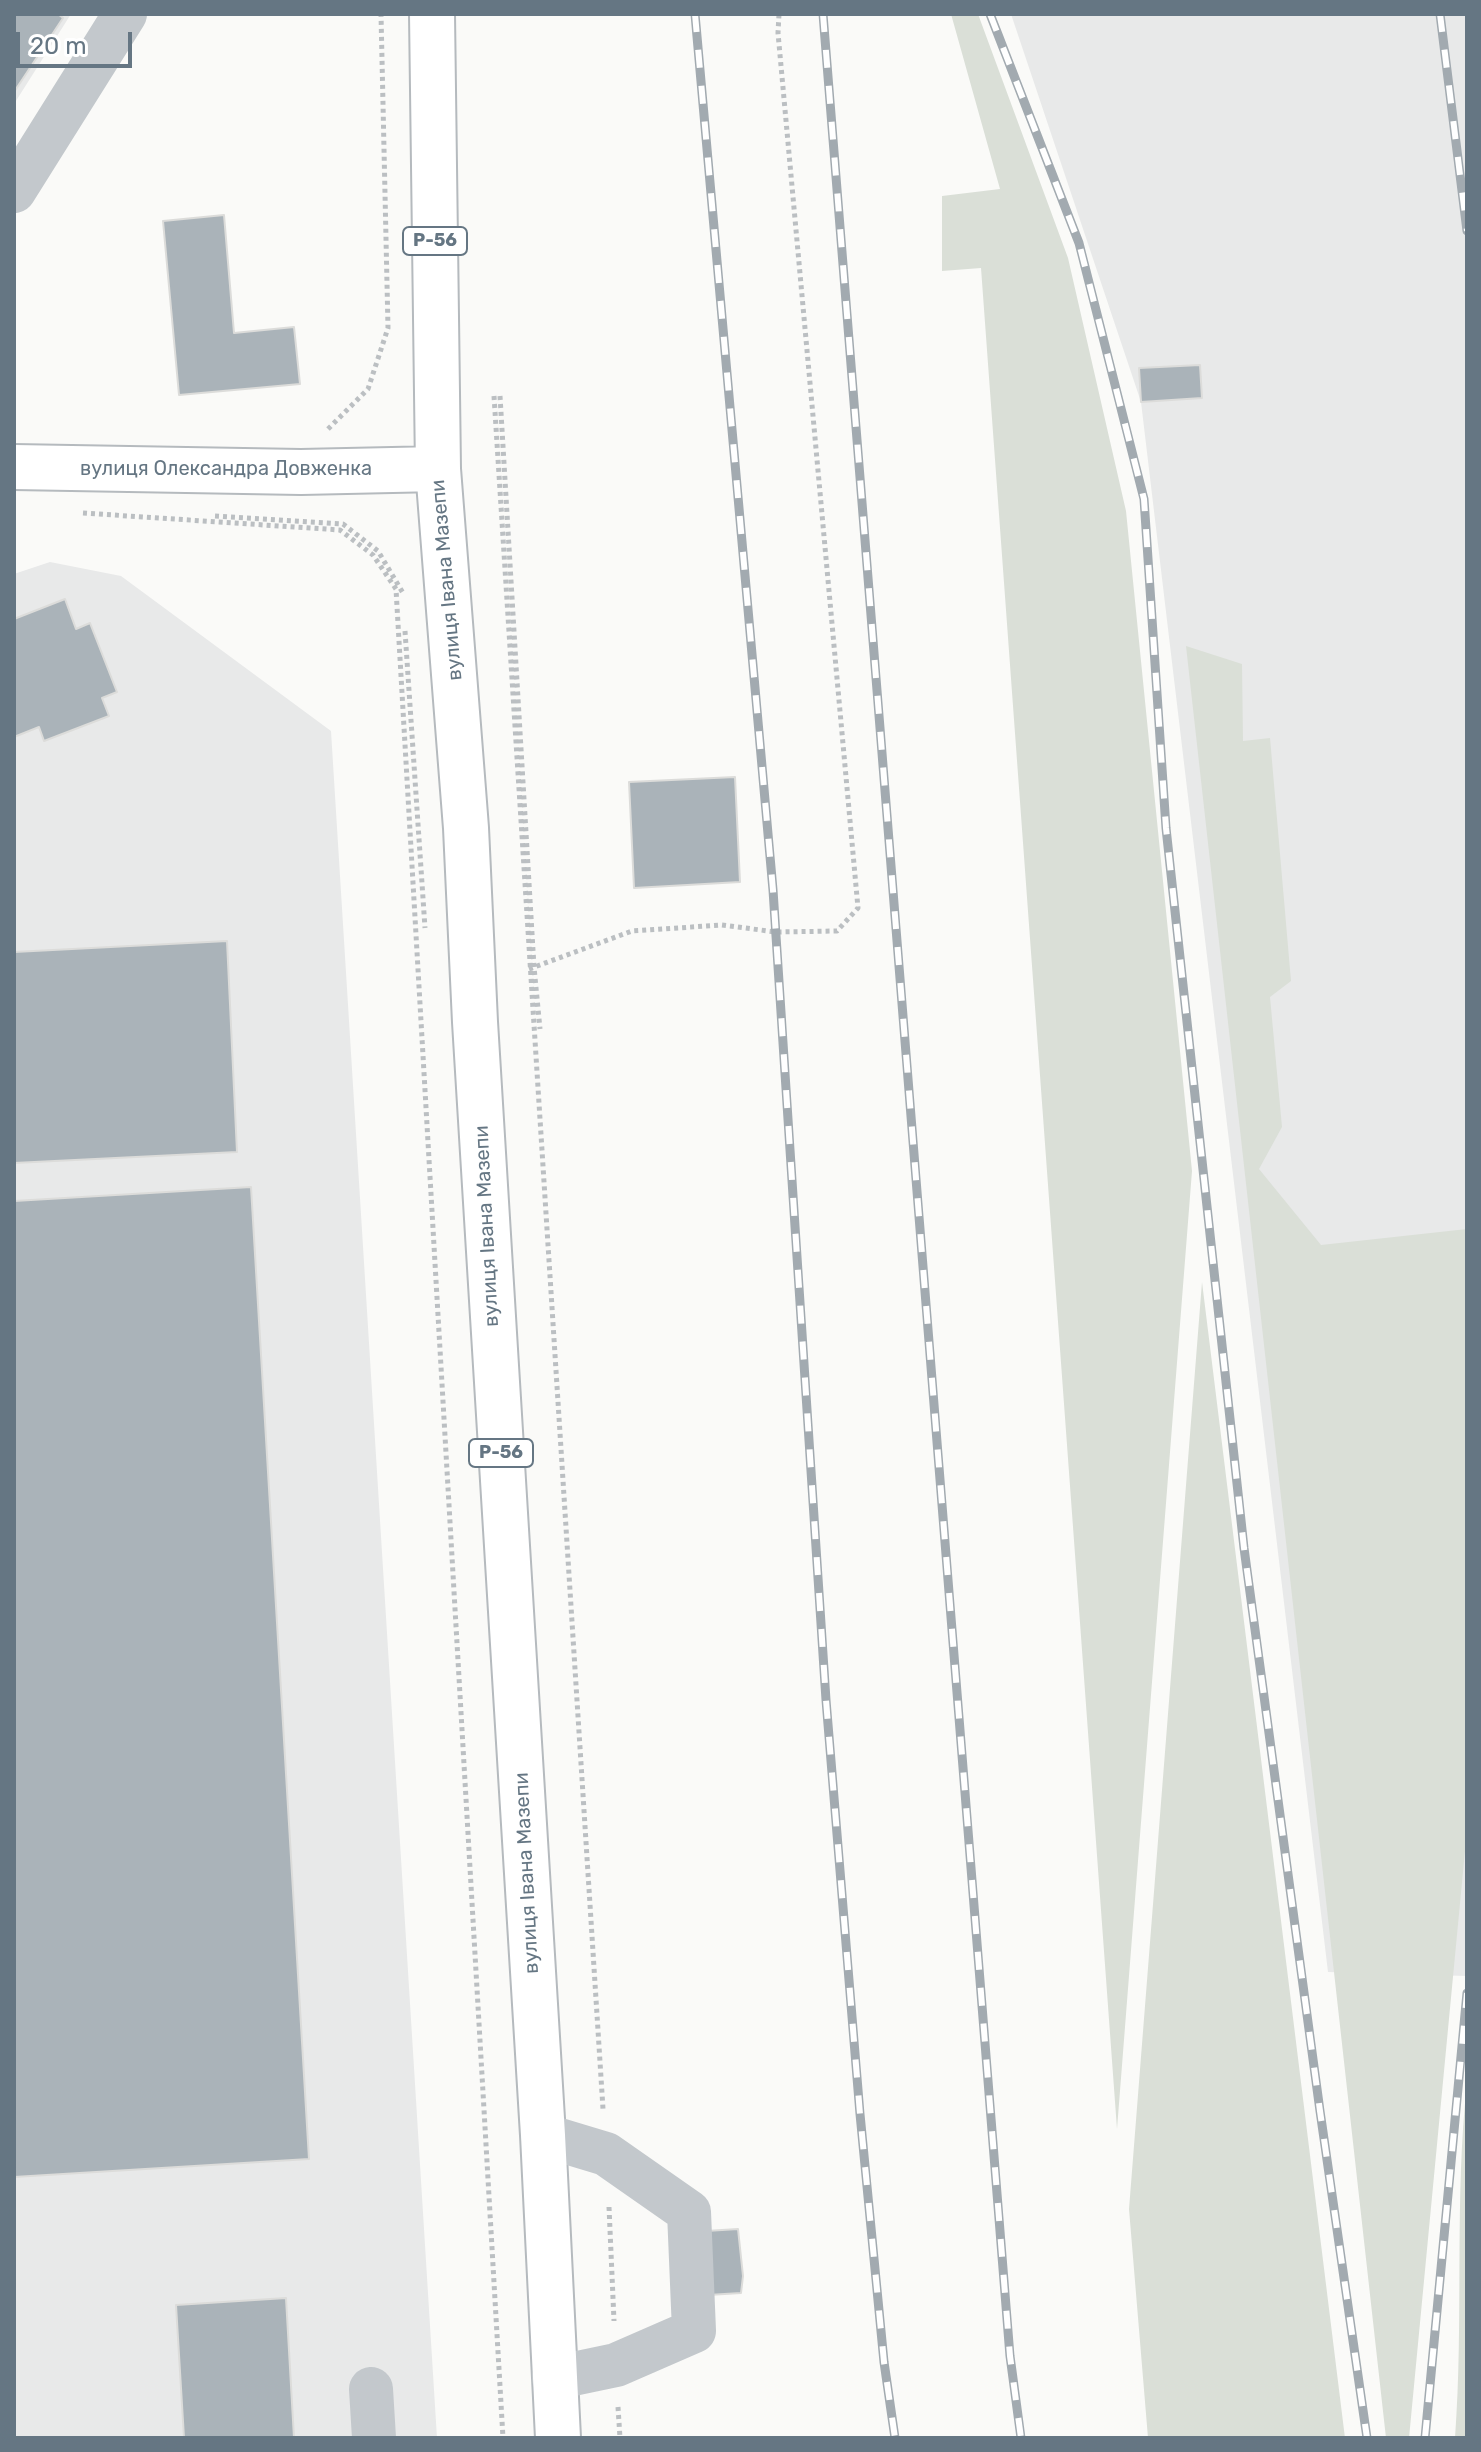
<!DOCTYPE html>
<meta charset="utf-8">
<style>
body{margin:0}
#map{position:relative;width:1481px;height:2452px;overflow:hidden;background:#fafaf8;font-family:Rubik,sans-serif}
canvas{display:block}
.frame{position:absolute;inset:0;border:16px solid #657683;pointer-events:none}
.scale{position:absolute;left:16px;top:32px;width:116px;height:36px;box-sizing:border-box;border:4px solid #657683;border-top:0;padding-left:10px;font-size:24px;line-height:28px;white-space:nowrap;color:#657683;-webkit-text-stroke:6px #fff;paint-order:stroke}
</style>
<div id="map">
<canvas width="1481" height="2452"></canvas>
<div class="frame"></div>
<div class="scale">20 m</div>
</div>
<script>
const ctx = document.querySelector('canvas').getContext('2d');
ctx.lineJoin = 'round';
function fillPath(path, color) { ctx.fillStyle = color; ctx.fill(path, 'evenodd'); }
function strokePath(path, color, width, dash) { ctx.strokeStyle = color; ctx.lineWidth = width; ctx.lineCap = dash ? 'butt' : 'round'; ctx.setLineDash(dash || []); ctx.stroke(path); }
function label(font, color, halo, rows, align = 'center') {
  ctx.font = font + ' Rubik,sans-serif'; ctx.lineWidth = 8; ctx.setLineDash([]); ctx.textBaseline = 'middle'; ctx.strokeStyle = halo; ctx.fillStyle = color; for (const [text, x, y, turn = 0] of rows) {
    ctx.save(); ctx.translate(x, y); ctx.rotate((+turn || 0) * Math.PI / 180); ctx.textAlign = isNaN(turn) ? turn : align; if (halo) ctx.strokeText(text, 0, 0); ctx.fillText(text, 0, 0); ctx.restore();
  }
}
const built = new Path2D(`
 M14,14H71L14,104Z
 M1011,14H1467V1976L1328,1972L1141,402Z
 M50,562L121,576L331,731L437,2438H14V574Z`);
const green = new Path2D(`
 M951,14H978L1068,258L1126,511L1192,1171L1117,2129L981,268L942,271V196L1000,189Z
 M1186,646L1242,664L1243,741L1270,738L1291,981L1270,997L1282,1127L1259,1169L1321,1245L1467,1229V1830L1409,2438H1386Z
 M1202,1282L1345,2438H1148L1129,2209Z
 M1467,2083V2438H1455C1464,2320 1454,2201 1467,2083Z`);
const building = new Path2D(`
 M14,14H58L63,18L14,92Z
 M224,215L234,333L294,327L300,384L179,395L163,221Z
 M1200,365L1202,398L1141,402L1139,368Z
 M65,599L76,629L90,623L117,692L102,698L109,716L44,741L39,727L14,737V619Z
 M735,777L740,882L634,888L629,782Z
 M227,941L237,1152L14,1163V952Z
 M251,1187L309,2159L14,2177V1201Z
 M738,2229L743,2276L741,2293L708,2295L706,2231Z
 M286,2298L294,2438H184L176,2305Z`);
const path = new Path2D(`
 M494,396L603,2109
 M500,396L534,967L540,1029
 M328,429L368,389L388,328L381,14
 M83,513L340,530L373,555L396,589L503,2438
 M215,516L343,524L378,551L403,593
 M405,631L425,928
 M529,969L632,931L722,925L776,932L837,931L858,908L778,33L779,14
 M609,2207L614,2321
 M618,2407L620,2438`);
const minor = new Path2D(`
 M14,191L125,14
 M543,2135L606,2154L689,2212L694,2331L616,2365L554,2378
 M371,2389L374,2438`);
const major = new Path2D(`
 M432,14L438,469L466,828L475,1022L543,2135L558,2438
 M14,467L301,472L438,469`);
const rail = new Path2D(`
 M695,14L773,890L826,1700L860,2114L884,2362L895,2438
 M823,14L1010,2356L1021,2438
 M990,14L1079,243L1144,499L1166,828L1244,1548L1320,2111L1367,2438
 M1440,14L1467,231
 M1425,2438L1467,1993`);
const shields = [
 [435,241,64],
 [501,1453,64]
];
const shieldNames = [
 ["Р-56",435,241],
 ["Р-56",501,1453]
];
const streetNames = [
 ["вулиця Олександра Довженка",226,469],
 ["вулиця Івана Мазепи",447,580,-95],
 ["вулиця Івана Мазепи",487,1226,-93],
 ["вулиця Івана Мазепи",527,1873,-93]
];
fillPath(built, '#e8e9e9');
fillPath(green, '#dadfd7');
fillPath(building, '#aab3b9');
strokePath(building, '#dcdcda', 2);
strokePath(major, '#b5babe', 48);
strokePath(path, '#bbbfc2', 5, [4, 4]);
strokePath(minor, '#c3c8cc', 44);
strokePath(major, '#fff', 44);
strokePath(rail, '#a2aab0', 9);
strokePath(rail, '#fff', 6, [18]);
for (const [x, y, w] of shields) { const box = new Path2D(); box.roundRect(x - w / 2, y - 14, w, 28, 6); ctx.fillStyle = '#fff'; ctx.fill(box); strokePath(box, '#657683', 2); }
label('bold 18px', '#657683', null, shieldNames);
label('20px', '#657683', '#fff', streetNames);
</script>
